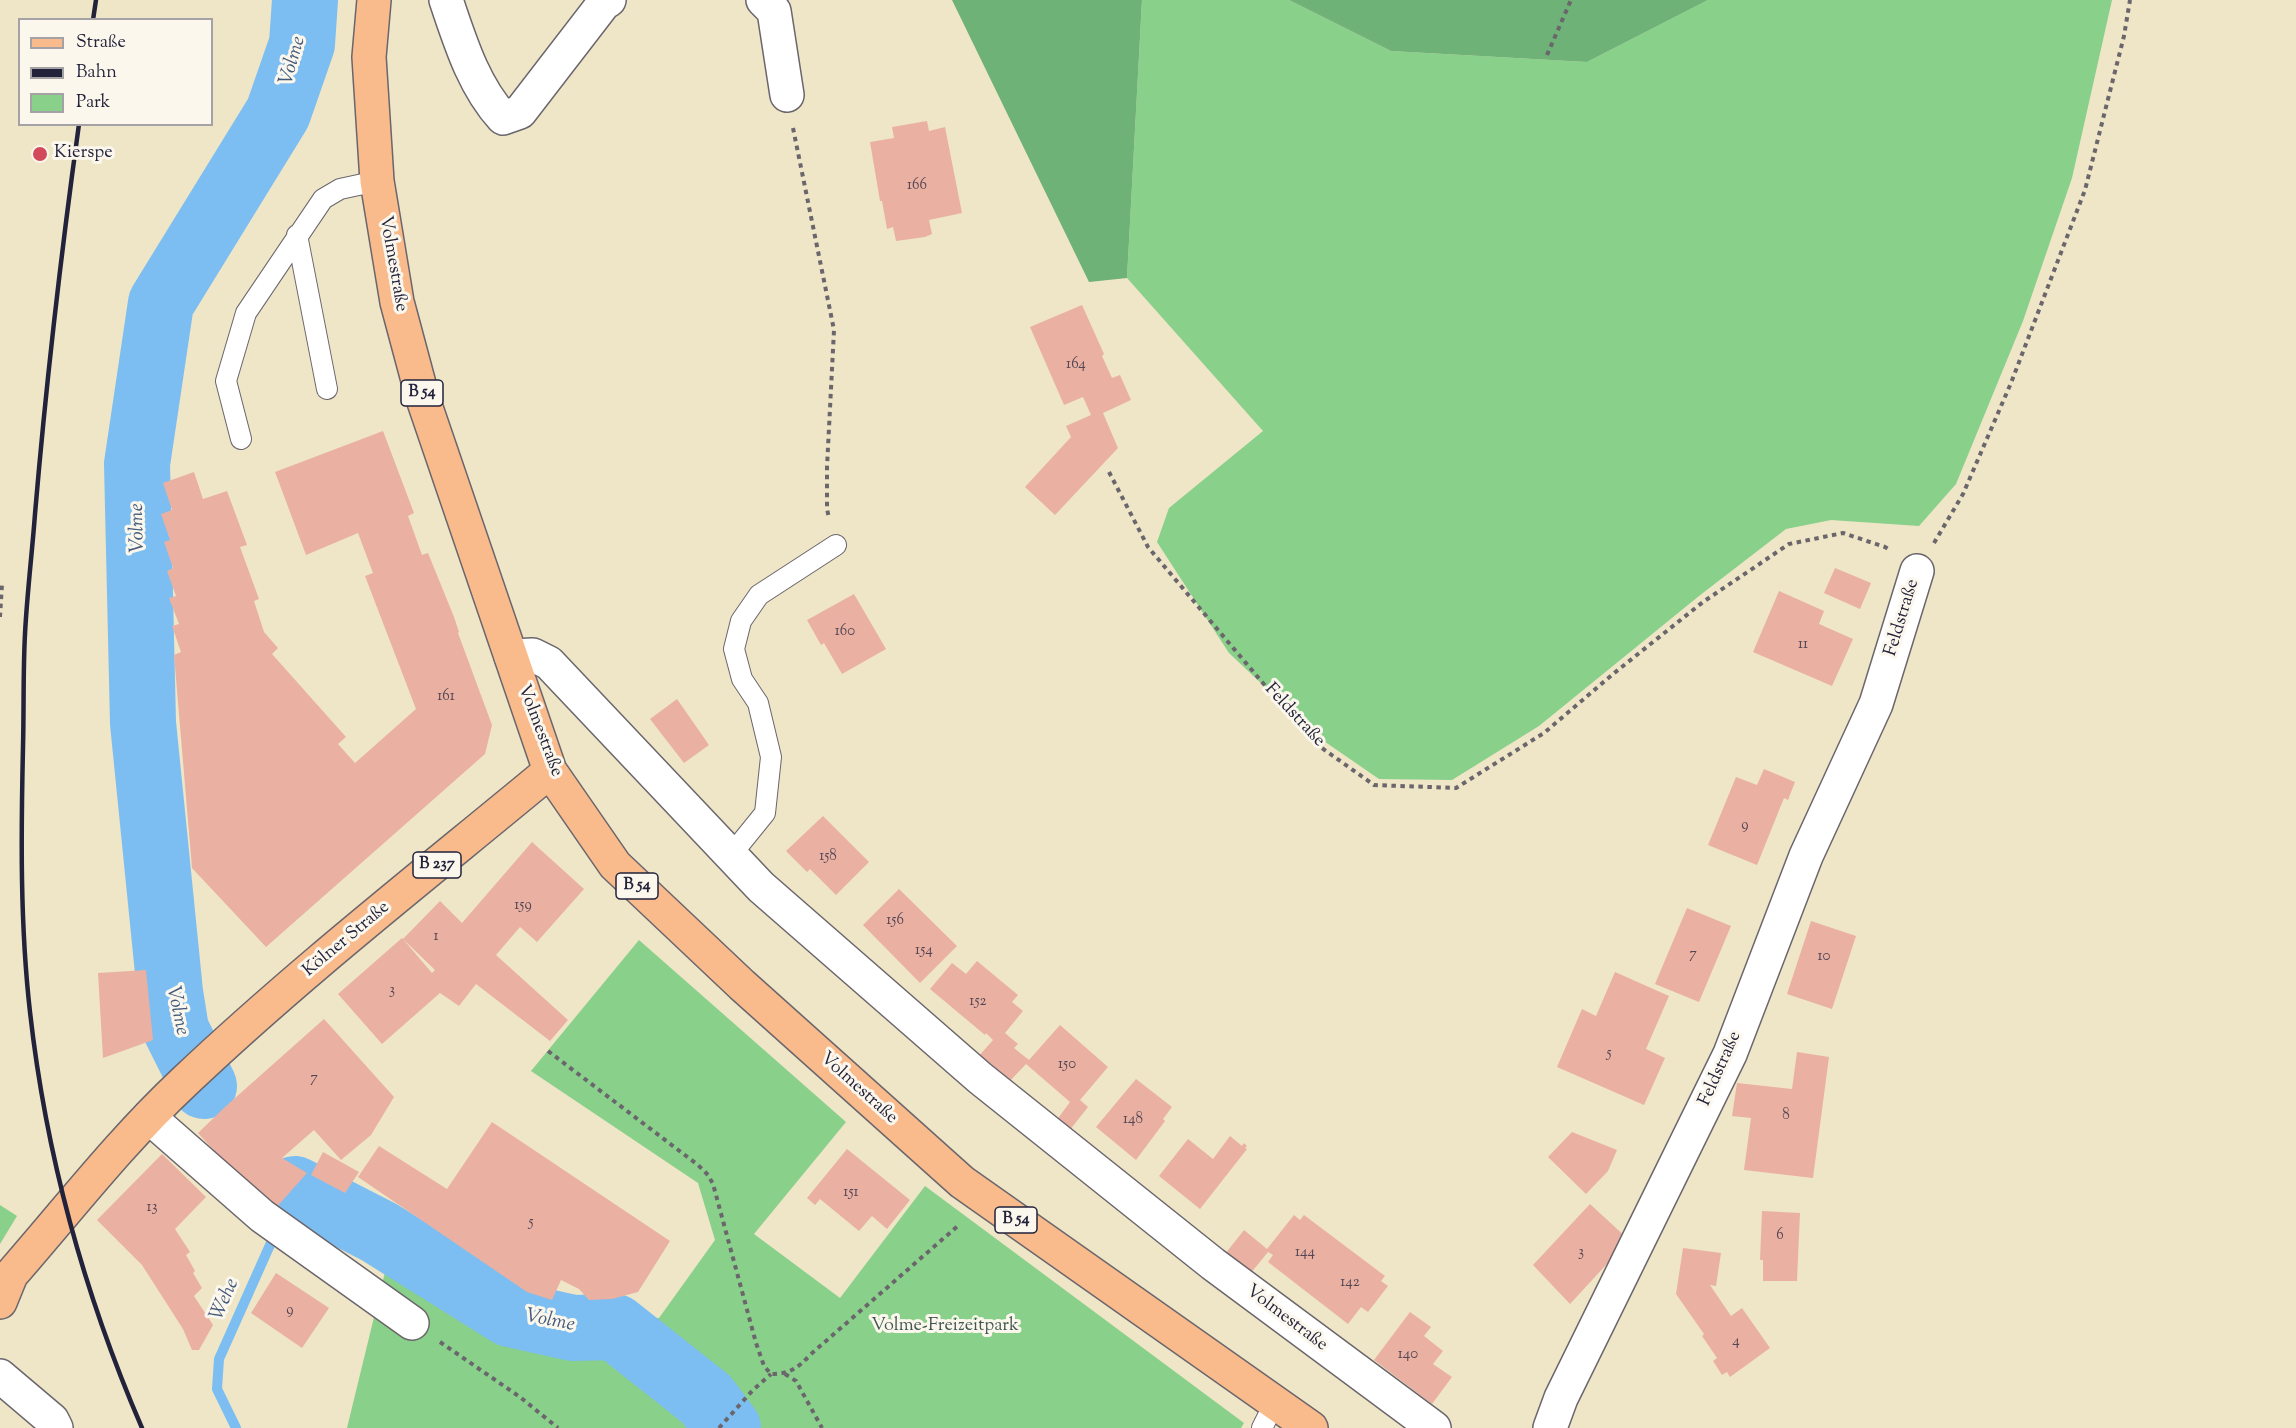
<!DOCTYPE html>
<meta charset="utf-8">
<style>
body{margin:0}
#map{position:relative;width:2296px;height:1428px;overflow:hidden;background:#efe5c7;font-family:"Sorts Mill Goudy",serif}
canvas{display:block}
.legend{position:absolute;left:18px;top:18px;width:195px;height:108px;box-sizing:border-box;background:#fbf7ec;border:2px solid #a4a2a5;margin:0;padding:8px 10px;list-style:none;font-size:18px;color:#22223b}
.legend li{display:flex;align-items:center;gap:12px;height:30px}
.legend b{width:30px;border:2px solid #a4a2a5}
</style>
<div id="map">
<canvas width="2296" height="1428"></canvas>
<ul class="legend">
<li><b style="height:8px;background:#fabb8c"></b>Straße</li>
<li><b style="height:8px;background:#22223b"></b>Bahn</li>
<li><b style="height:16px;background:#89d08b"></b>Park</li>
</ul>
</div>
<script>
const ctx = document.querySelector('canvas').getContext('2d');
ctx.lineJoin = 'round';
function fillPath(path, color) { ctx.fillStyle = color; ctx.fill(path, 'evenodd'); }
function strokePath(path, color, width, dash) { ctx.strokeStyle = color; ctx.lineWidth = width; ctx.lineCap = dash ? 'butt' : 'round'; ctx.setLineDash(dash || []); ctx.stroke(path); }
function label(font, color, halo, rows, align = 'center') {
  ctx.font = font + ' "Sorts Mill Goudy",serif'; ctx.lineWidth = 6; ctx.setLineDash([]); ctx.textBaseline = 'middle'; ctx.strokeStyle = halo; ctx.fillStyle = color; for (const [text, x, y, turn = 0] of rows) {
    ctx.save(); ctx.translate(x, y); ctx.rotate((+turn || 0) * Math.PI / 180); ctx.textAlign = isNaN(turn) ? turn : align; if (halo) ctx.strokeText(text, 0, 0); ctx.fillText(text, 0, 0); ctx.restore();
  }
}
const green = new Path2D(`
 M1142,0H1289L1391,51L1587,62L1708,0H2112L2072,178L2023,321L1956,484L1919,526L1831,520L1786,529L1699,596L1539,726L1452,780L1379,779L1318,737L1229,653L1157,542L1169,508L1263,431L1127,278Z
 M639,940L846,1122L754,1234L840,1298L925,1186L1244,1423L1241,1428H347L385,1272L340,1239L363,1197L496,1292L586,1315L659,1318L715,1240L698,1183L531,1071Z
 M0,1205L17,1216L0,1244Z`);
const forest = new Path2D(`
 M952,0H1142L1127,278L1089,282Z
 M1289,0H1708L1587,62L1391,51Z`);
const stream = new Path2D(`
 M236,1428L217,1389L219,1359L295,1189`);
const river = new Path2D(`
 M204,1086L176,1030L170,992L143,723L137,464L161,303L278,113L302,44L305,0
 M295,1189L379,1232L510,1314L573,1328L615,1327L706,1399L728,1428`);
const building = new Path2D(`
 M927,121L929,131L945,127L962,213L929,220L932,234L925,237L896,241L893,227L887,229L882,201H880L870,142L894,138L892,127Z
 M1082,305L1104,354L1102,356L1112,378L1120,375L1131,400L1103,413L1118,448L1055,515L1025,487L1071,437L1066,426L1091,415L1083,397L1064,405L1030,327Z
 M383,431L414,513L408,516L422,555L428,553L454,617L459,632L458,633L492,725L485,754L266,947L192,868L174,655L181,652L172,626L179,624L169,598L176,596L167,571L173,568L164,542L170,540L161,514L172,510L163,483L194,472L203,499L227,491L247,545L240,547L259,599L254,601L264,632L278,648L272,654L346,737L338,744L355,763L416,709L365,576L373,573L358,533L306,555L275,472Z
 M1835,568L1871,583L1860,609L1824,593Z
 M1779,591L1824,611L1819,624L1853,639L1832,686L1753,652Z
 M854,594L886,649L842,674L824,643L821,645L807,620Z
 M677,699L709,745L684,763L650,719Z
 M1764,769L1795,782L1788,800L1784,798L1757,865L1708,845L1736,777L1757,785Z
 M823,816L869,862L836,895L810,869L807,872L786,851Z
 M532,842L584,889L537,942L520,927L496,955L568,1020L550,1041L476,984L459,1006L440,993L382,1044L338,994L402,938L403,939L432,973L435,970L403,939L440,901L462,923Z
 M899,889L957,946L920,983L863,925Z
 M1687,908L1731,926L1699,1002L1655,984Z
 M1811,921L1856,936L1832,1009L1787,994Z
 M977,961L1018,995L1012,1002L1023,1011L1005,1033L1018,1044L1014,1048L1029,1060L1060,1025L1108,1067L1080,1100L1088,1107L1069,1131L1056,1121L1070,1102L1026,1064L1008,1083L978,1057L993,1040L986,1033L985,1035L930,989L952,963L966,974Z
 M146,970L153,1040L103,1058L98,973Z
 M1615,972L1669,996L1646,1049L1665,1058L1644,1105L1557,1067L1582,1009L1596,1016Z
 M324,1019L394,1097L371,1135L341,1160L314,1130L282,1158L307,1173L274,1210L226,1164L198,1133L226,1106Z
 M1797,1052L1829,1057L1813,1178L1744,1170L1751,1118L1732,1116L1737,1083L1792,1089Z
 M1136,1079L1172,1107L1163,1119L1165,1121L1136,1160L1096,1127Z
 M492,1122L670,1241L638,1292L612,1299L589,1300L579,1289L561,1280L552,1300L527,1292L358,1177L379,1146L447,1189Z
 M1572,1132L1617,1150L1608,1171L1586,1194L1548,1157Z
 M1230,1136L1242,1146L1244,1143L1247,1146L1245,1148L1247,1149L1200,1209L1159,1176L1188,1139L1213,1159Z
 M847,1149L910,1200L887,1229L872,1216L859,1231L820,1199L815,1205L807,1198Z
 M323,1152L359,1172L345,1193L311,1175Z
 M162,1154L206,1197L175,1229L190,1252L186,1255L195,1271L193,1273L202,1288L194,1296L213,1325L199,1350H192L183,1329L142,1265L97,1220Z
 M1590,1204L1629,1240L1570,1304L1533,1265Z
 M1762,1211L1800,1213L1797,1281H1763V1260H1760Z
 M1294,1215L1300,1220L1304,1215L1385,1276L1381,1281L1388,1286L1368,1312L1361,1307L1348,1324L1268,1262L1273,1255L1268,1252L1250,1274L1225,1254L1244,1230L1267,1249Z
 M1683,1248L1721,1253L1716,1286L1710,1285L1731,1316L1742,1308L1770,1348L1730,1377L1727,1372L1722,1375L1713,1361L1717,1358L1702,1336L1704,1334L1676,1294Z
 M276,1273L329,1308L302,1348L251,1313Z
 M1410,1312L1431,1327L1424,1336L1443,1351L1433,1364L1452,1377L1432,1404L1374,1360Z`);
const path = new Path2D(`
 M1547,55L1571,0
 M793,128L834,330L827,467V509L829,518
 M1109,472L1148,547L1229,643L1312,741L1374,785L1456,788L1544,733L1613,674L1703,602L1789,544L1843,533L1885,547L1890,550
 M1934,543L1963,494L2011,383L2085,190L2124,36L2130,0
 M0,617L2,584
 M548,1051L698,1165L708,1175L713,1184L756,1343L764,1366L771,1374C790,1374 798,1368 811,1354L960,1224
 M440,1342L520,1397L558,1428
 M785,1374L796,1381L822,1428
 M719,1428L752,1391L771,1374`);
const lane = new Path2D(`
 M297,235L327,389
 M241,439L226,381L246,313L323,199L340,189L377,181
 M731,855L765,813L771,757L758,703L742,679L734,649L741,621L759,595L836,545
 M1262,1428L1274,1404`);
const street = new Path2D(`
 M446,0C460,41 473,85 503,118L520,112L604,3L609,0
 M763,0L774,11L787,95
 M511,656L533,655L549,663L761,887L980,1078L1213,1264L1434,1428
 M149,1117L262,1216L412,1323
 M0,1376L52,1420L56,1428
 M1550,1428L1561,1398L1730,1054L1806,856L1876,704L1917,571`);
const primary = new Path2D(`
 M374,0L369,57L377,181L397,302L423,399L550,771L615,865L742,985L962,1182L1311,1428
 M0,1302L11,1275C67,1211 121,1141 184,1082C300,972 427,873 550,771`);
const rail = new Path2D(`
 M93,20L96,0
 M79,124C61,254 46,384 35,514C32,554 27,594 25,634C23,671 24,709 23,747C21,835 20,924 30,1012C46,1155 85,1296 142,1428`);
const markers = [
 [40,154,8,"#d1495b"]
];
const numberNames = [
 ["166",917,186],
 ["164",1076,365],
 ["160",845,632],
 ["11",1803,645],
 ["161",446,697],
 ["9",1745,826],
 ["158",828,857],
 ["159",523,906],
 ["156",895,921],
 ["1",436,937],
 ["154",924,951],
 ["7",1693,955],
 ["10",1824,957],
 ["3",392,991],
 ["152",978,1002],
 ["5",1609,1054],
 ["150",1067,1065],
 ["7",314,1079],
 ["8",1786,1116],
 ["148",1133,1120],
 ["151",851,1193],
 ["13",152,1208],
 ["5",531,1223],
 ["6",1780,1236],
 ["144",1305,1253],
 ["3",1581,1253],
 ["142",1350,1283],
 ["9",290,1311],
 ["4",1736,1342],
 ["140",1408,1355]
];
const shields = [
 [422,393,42],
 [437,865,48],
 [637,886,42],
 [1016,1220,42]
];
const shieldNames = [
 ["B 54",422,393],
 ["B 237",437,865],
 ["B 54",637,886],
 ["B 54",1016,1220]
];
const poiNames = [
 ["Kierspe",54,154]
];
const streetNames = [
 ["Volmestraße",392,264,80],
 ["Feldstraße",1903,618,-73],
 ["Feldstraße",1294,716,47],
 ["Volmestraße",539,731,69],
 ["Kölner Straße",347,940,-40],
 ["Feldstraße",1721,1069,-66],
 ["Volmestraße",858,1089,42],
 ["Volmestraße",1286,1319,37]
];
const parkNames = [
 ["Volme-Freizeitpark",945,1327]
];
const waterNames = [
 ["Volme",294,61,-74],
 ["Volme",139,528,-91],
 ["Volme",176,1011,78],
 ["Wehe",226,1300,-66],
 ["Volme",550,1322,11]
];
fillPath(green, '#89d08b');
fillPath(forest, '#6eb277');
strokePath(stream, '#7cbef1', 10);
strokePath(river, '#7cbef1', 66);
fillPath(building, '#eab1a2');
strokePath(lane, '#6a666c', 22);
strokePath(street, '#6a666c', 36);
strokePath(primary, '#6a666c', 36);
strokePath(path, '#6a666c', 4, [4.5, 4.5]);
strokePath(lane, '#fff', 20);
strokePath(street, '#fff', 33);
strokePath(primary, '#fabb8c', 33);
strokePath(rail, '#22223b', 4.5);
for (const [x, y, r, color] of markers) { const dot = new Path2D(); dot.arc(x, y, r, 0, 2 * Math.PI); ctx.fillStyle = color; ctx.fill(dot); strokePath(dot, '#fbf7ec', 2); }
label('15px', '#544655', null, numberNames);
for (const [x, y, w] of shields) { const box = new Path2D(); box.roundRect(x - w / 2, y - 13, w, 26, 4.5); ctx.fillStyle = '#fbf7ec'; ctx.fill(box); strokePath(box, '#22223b', 1.5); }
label('bold 16px', '#22223b', null, shieldNames);
label('18px', '#22223b', '#fbf7ec', poiNames, 'left');
label('18px', '#22223b', '#fbf7ec', streetNames);
label('18px', '#415653', '#fbf7ec', parkNames);
label('italic 20px', '#42597b', '#fbf7ec', waterNames);
</script>
